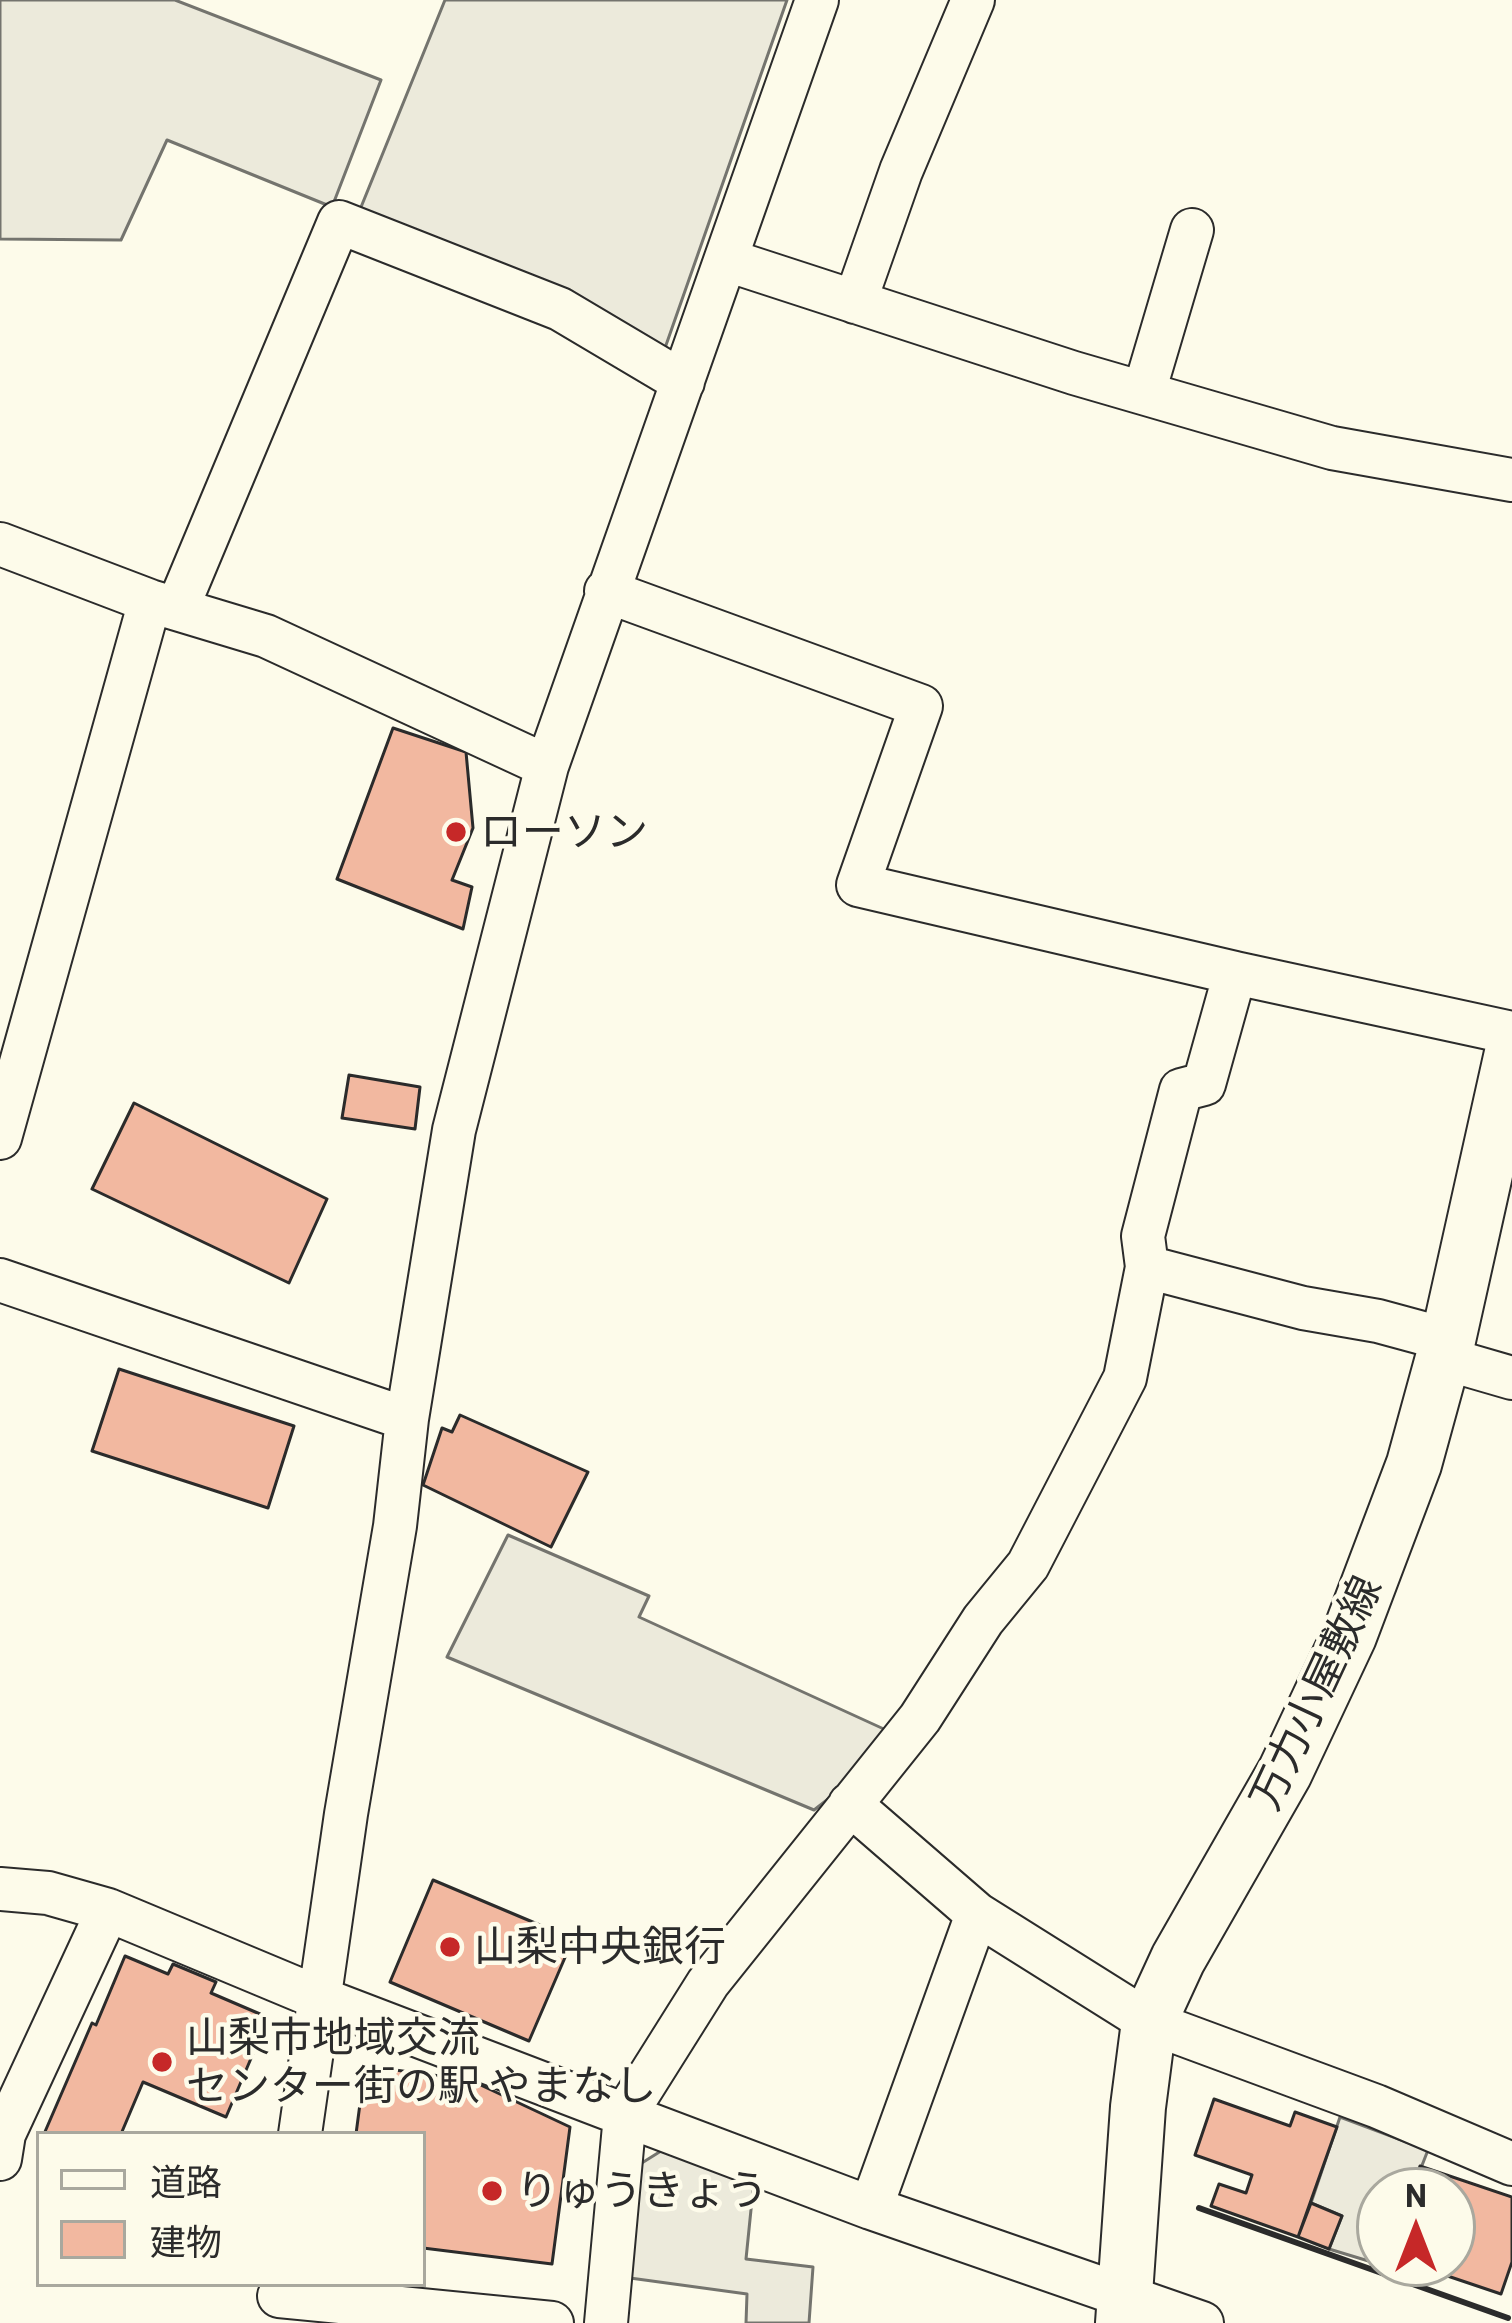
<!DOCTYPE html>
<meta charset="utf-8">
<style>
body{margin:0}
#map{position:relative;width:1512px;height:2323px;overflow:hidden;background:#fdfbea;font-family:Barlow,"Noto Sans JP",sans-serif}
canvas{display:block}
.legend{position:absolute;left:36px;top:2131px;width:390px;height:156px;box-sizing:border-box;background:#fdfbea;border:3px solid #a9a89e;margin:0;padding:15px 21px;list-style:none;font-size:36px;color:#2b2b2b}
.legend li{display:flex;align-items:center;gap:24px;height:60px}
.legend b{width:60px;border:3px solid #a9a89e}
.north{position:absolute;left:1356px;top:2167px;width:120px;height:120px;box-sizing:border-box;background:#fdfbea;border:3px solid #a9a89e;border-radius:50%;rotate:0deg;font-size:33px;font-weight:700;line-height:48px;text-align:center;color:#2b2b2b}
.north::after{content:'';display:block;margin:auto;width:42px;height:54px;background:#c62828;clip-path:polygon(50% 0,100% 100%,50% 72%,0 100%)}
</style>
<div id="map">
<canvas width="1512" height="2323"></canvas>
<ul class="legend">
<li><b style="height:15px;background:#fdfbea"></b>道路</li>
<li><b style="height:33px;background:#f2b8a0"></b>建物</li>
</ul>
<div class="north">N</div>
</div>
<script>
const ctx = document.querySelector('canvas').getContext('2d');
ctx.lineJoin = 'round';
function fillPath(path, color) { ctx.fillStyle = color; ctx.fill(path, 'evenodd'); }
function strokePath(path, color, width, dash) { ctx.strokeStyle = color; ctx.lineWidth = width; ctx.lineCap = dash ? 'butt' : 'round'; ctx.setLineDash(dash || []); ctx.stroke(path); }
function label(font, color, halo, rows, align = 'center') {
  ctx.font = font + ' Barlow,"Noto Sans JP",sans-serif'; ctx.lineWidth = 9; ctx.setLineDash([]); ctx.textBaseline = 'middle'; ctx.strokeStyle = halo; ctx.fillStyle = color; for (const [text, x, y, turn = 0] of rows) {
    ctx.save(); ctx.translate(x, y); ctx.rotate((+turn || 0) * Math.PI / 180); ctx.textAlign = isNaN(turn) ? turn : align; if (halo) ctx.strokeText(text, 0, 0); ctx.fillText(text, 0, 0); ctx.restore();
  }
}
const parking = new Path2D(`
 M0,0H175L381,80L332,207L167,140L121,240L0,239Z
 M445,0H787L665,348L357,217Z
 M508,1535L649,1596L639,1617L886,1730L859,1775L814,1810L447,1657Z
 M1340,2117L1428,2150L1412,2191H1380V2263H1386L1385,2266L1329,2249L1342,2216L1311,2203Z
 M669,2146L754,2180L746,2259L813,2267L809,2323H746L747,2294L630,2278L637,2166Z`);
const building = new Path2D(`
 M393,728L466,752L473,828L452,880L472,887L463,929L337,879Z
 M349,1075L420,1087L415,1129L342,1118Z
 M134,1103L327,1199L289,1283L92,1189Z
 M119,1369L294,1426L268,1508L92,1451Z
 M460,1415L588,1472L551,1547L423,1485L442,1428L452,1432Z
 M433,1880L573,1939L529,2041L390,1982Z
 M125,1956L168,1974L173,1964L216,1982L211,1993L260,2014L250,2038L258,2042L226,2117L143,2082L121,2134H44L92,2023L96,2025Z
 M365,2066L470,2080L570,2127L552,2264L423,2248V2134H356Z
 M1214,2099L1290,2126L1295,2112L1337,2127L1298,2237L1211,2206L1219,2184L1246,2193L1252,2175L1195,2155Z
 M1420,2166L1512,2197V2262L1501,2294L1409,2263H1452V2191H1412Z
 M1311,2203L1342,2216L1329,2249L1298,2237Z`);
const minor = new Path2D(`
 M727,260L1074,373L1332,448L1512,480
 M855,302L901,171L973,0
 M1144,392L1192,230
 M0,544L150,601L266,636L547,766
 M606,591L921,706L858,885L1235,973
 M177,609L339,222L560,309L683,382
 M0,1138L150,601
 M1147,1267L1303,1308L1378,1321L1448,1340
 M0,1280L407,1419
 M1443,1358L1512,1378
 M850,1804L977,1914L1149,2022L1376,2106L1512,2164
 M0,1889L48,1893L108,1910L319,1998L625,2115L871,2208L1202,2323
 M300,2134L346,1814L395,1526L407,1419L454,1130L547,766L817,0
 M0,2159L4,2134L108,1910
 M871,2208L977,1914
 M279,2296L552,2323
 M606,2323L625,2115L708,1983L920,1718L983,1620L1028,1565L1125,1378L1147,1267L1143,1236L1181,1090L1204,1084L1235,973L1512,1033`);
const major = new Path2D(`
 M1123,2323L1138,2107L1149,2022L1178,1959L1285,1772L1349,1636L1414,1464L1448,1340L1512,1053`);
const wall = new Path2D(`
 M1199,2208L1508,2318`);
const markers = [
 [456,832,12,"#c62828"],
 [450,1947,12,"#c62828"],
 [162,2062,12,"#c62828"],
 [492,2191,12,"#c62828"]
];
const poiNames = [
 ["ローソン",480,832],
 ["山梨中央銀行",474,1947],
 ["山梨市地域交流",186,2038],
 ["センター街の駅 やまなし",186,2086],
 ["りゅうきょう",516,2191]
];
const streetNames = [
 ["万力小屋敷線",1316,1693,-65]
];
fillPath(parking, '#eceadb');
strokePath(parking, '#74746e', 3);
fillPath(building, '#f2b8a0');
strokePath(building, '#2b2b2b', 3);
strokePath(minor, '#2b2b2b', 46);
strokePath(major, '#2b2b2b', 58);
strokePath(minor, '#fdfbea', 42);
strokePath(major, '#fdfbea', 54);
strokePath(wall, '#2b2b2b', 6);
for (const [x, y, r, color] of markers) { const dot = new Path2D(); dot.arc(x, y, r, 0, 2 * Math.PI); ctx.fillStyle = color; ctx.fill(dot); strokePath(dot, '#fdfbea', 4.5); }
label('42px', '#2b2b2b', '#fdfbea', poiNames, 'left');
label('42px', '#2b2b2b', '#fdfbea', streetNames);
</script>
